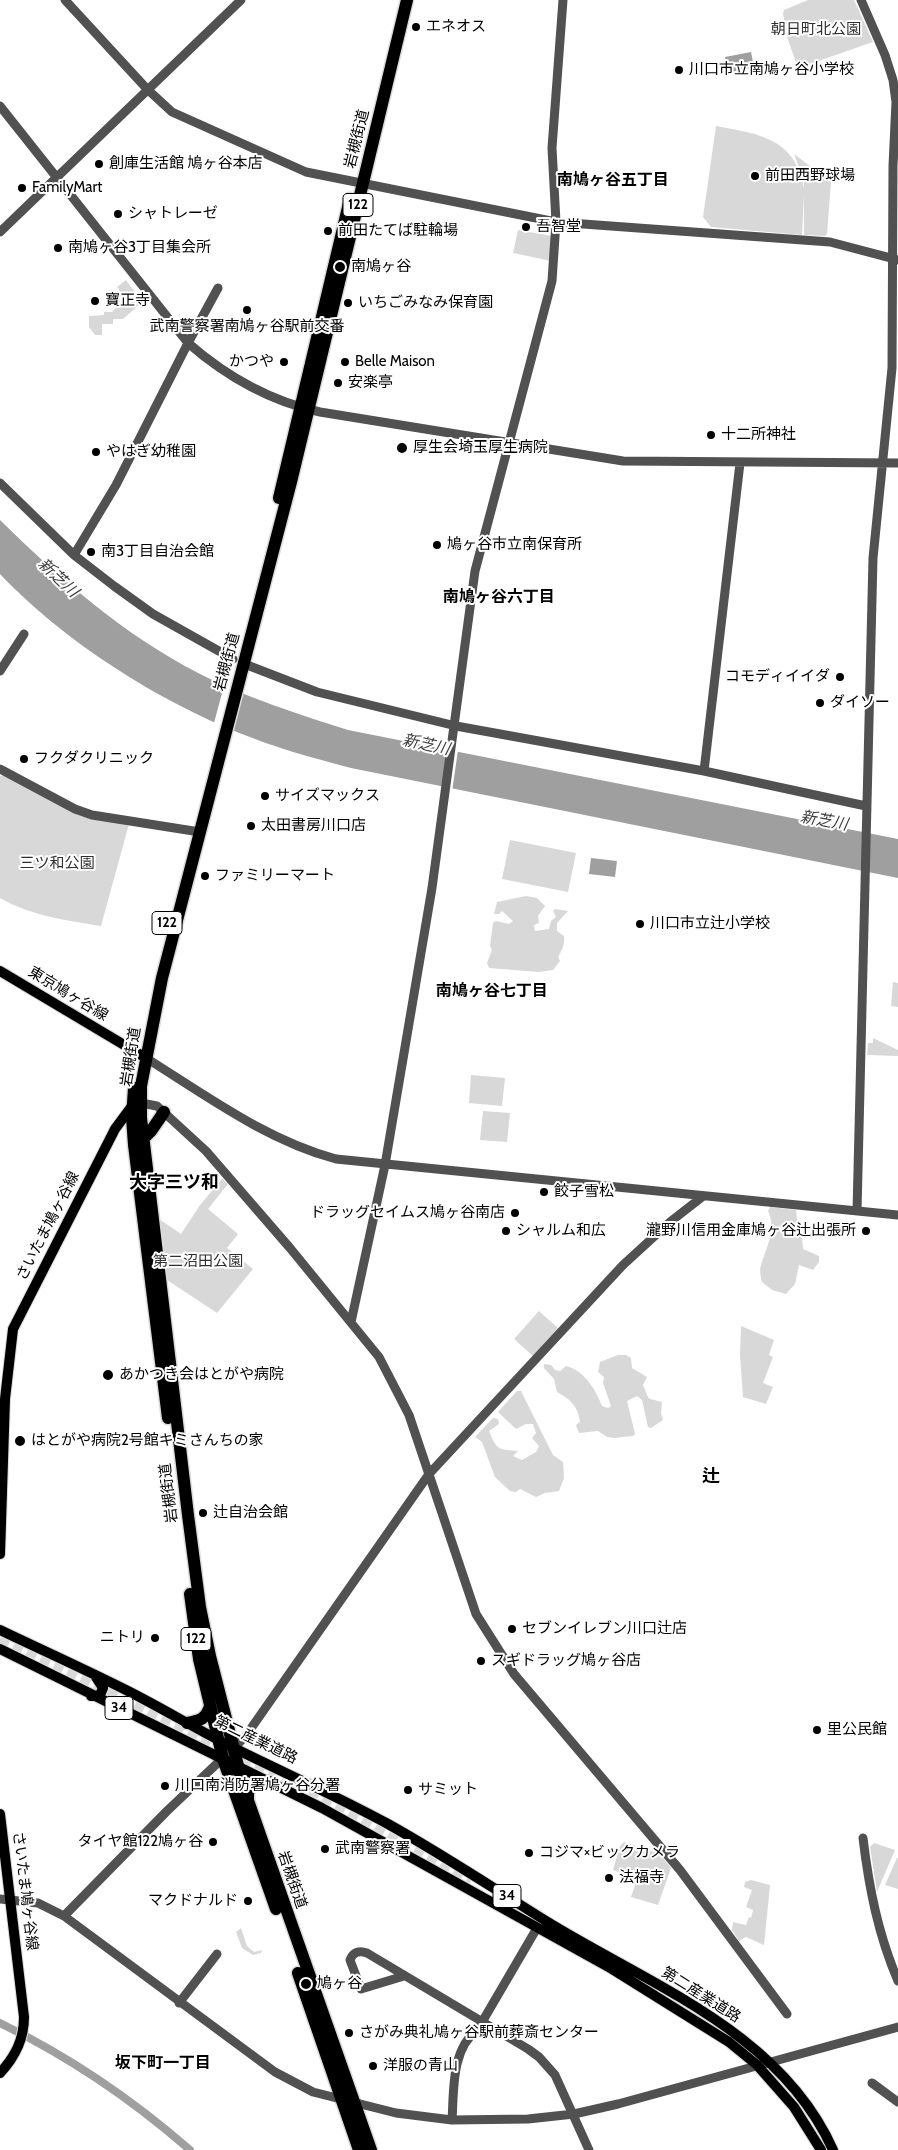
<!DOCTYPE html>
<meta charset="utf-8">
<style>
body{margin:0}
canvas{display:block;background:#fff}
</style>
<canvas width="898" height="2150"></canvas>
<script>
const ctx = document.querySelector('canvas').getContext('2d');
ctx.lineJoin = 'round';
function fillPath(path, color) { ctx.fillStyle = color; ctx.fill(path, 'evenodd'); }
function strokePath(path, color, width, dash) { ctx.strokeStyle = color; ctx.lineWidth = width; ctx.lineCap = dash ? 'butt' : 'round'; ctx.setLineDash(dash || []); ctx.stroke(path); }
function label(font, color, halo, rows, align = 'center') {
  ctx.font = font + ' Cabin,"Noto Sans JP",sans-serif'; ctx.lineWidth = 4; ctx.setLineDash([]); ctx.textBaseline = 'middle'; ctx.strokeStyle = halo; ctx.fillStyle = color; for (const [text, x, y, turn = 0] of rows) {
    ctx.save(); ctx.translate(x, y); ctx.rotate((+turn || 0) * Math.PI / 180); ctx.textAlign = isNaN(turn) ? turn : align; if (halo) ctx.strokeText(text, 0, 0); ctx.fillText(text, 0, 0); ctx.restore();
  }
}
const green = new Path2D(`
 M808,0H854L873,42L801,67L797,65L787,37L783,14L784,10Z
 M716,126C759,134 795,138 804,188V181L794,154L831,182L827,234L825,236L804,235V195L802,235L711,227L703,217Z
 M518,230L552,236L551,261L513,253Z
 M126,280L141,300L140,304L123,319H113V324H102V335H95L89,327V316L104,315V312H112L125,298L117,287Z
 M4,775L72,811L129,824L101,926C65,920 32,916 0,898V776Z
 M510,840L576,853L568,892L502,879Z
 M526,896L537,898L545,906L538,916L539,923L534,925L535,931L549,929L551,921L556,917L553,911L555,909L568,911L557,923V931L564,936C565,944 562,950 558,957L560,961L553,970L539,972L489,968L487,963L492,950L490,946L493,923L496,921L509,924L513,921L502,911L499,914H494L497,902Z
 M893,982L898,983V1007L891,1006Z
 M873,1038L898,1050V1056L867,1055L868,1043H873Z
 M471,1075L505,1078L502,1106L469,1103Z
 M483,1111L510,1113L507,1142L480,1140Z
 M222,1179L228,1184L208,1209L238,1234L227,1248L253,1269L217,1313L167,1280L159,1219L181,1234L200,1205Z
 M770,1207L796,1210L799,1236L802,1237L803,1249L819,1256V1262L813,1270L799,1265L795,1284L786,1294L772,1290L762,1282C761,1277 759,1270 761,1265C766,1249 777,1228 768,1211Z
 M539,1311L558,1328L533,1356L514,1339Z
 M741,1326L774,1340L769,1355L773,1357L763,1383L773,1387L766,1404L743,1397L740,1355Z
 M618,1355H626L631,1358L632,1368L647,1377L643,1385C651,1402 644,1397 662,1402L661,1413L663,1420L651,1428L648,1427L642,1400L637,1396L627,1401L635,1434L633,1436L614,1438L607,1437L598,1431L579,1433L576,1425L580,1422C578,1406 570,1399 557,1392L554,1379L544,1368V1364L551,1365L555,1370L560,1371L566,1366C584,1370 596,1390 602,1406L608,1408L611,1406L603,1383L604,1377L598,1372L600,1362Z
 M517,1391H521L553,1455L563,1462L564,1478L559,1491L545,1493L536,1497L520,1489L516,1492L510,1491L495,1477L482,1442L475,1437L493,1418L498,1419L499,1424L489,1431C497,1451 498,1449 518,1451L513,1456L522,1460L536,1452L539,1446L532,1438L536,1433L533,1424H526L516,1429L498,1412Z
 M624,1842L660,1854L671,1868L658,1905L631,1897L637,1879L613,1870L620,1846Z
 M874,1843L895,1850L877,1892L870,1847Z
 M897,1858H898V1889L885,1885Z
 M751,1880L770,1885L764,1945L746,1937L739,1941L732,1930L733,1922L746,1925L749,1917L751,1918L753,1910L746,1907L752,1890L744,1887L745,1882Z
 M241,1928L247,1946L254,1952L262,1950L261,1953L253,1955L242,1948L236,1932Z`);
const water = new Path2D(`
 M751,52L754,67L728,73L725,57Z
 M0,520C60,579 124,635 200,674C247,698 298,714 348,730L898,839V878L351,768C326,761 300,755 275,746C178,714 70,648 0,574Z
 M591,858L617,861L615,877L589,874Z`);
const pier = new Path2D(`
 M225,682L243,690L232,731L214,723Z
 M448,748L458,750L452,792L443,790Z`);
const canal = new Path2D(`
 M0,2023C68,2056 133,2100 190,2150`);
const majorTunnel = new Path2D(`
 M0,1639L325,1800L470,1883`);
const minor = new Path2D(`
 M65,0L147,89L172,112L306,172L556,222L830,242L898,260
 M0,106L188,343C227,377 269,401 320,412L623,461L898,463
 M0,232L241,0
 M0,483L74,555L114,586L153,614L233,659
 M74,555L116,485L188,343L218,288
 M247,665L317,692L456,726L704,771L866,806
 M0,671L24,634
 M0,769L75,809L92,815L200,832
 M704,771L740,463
 M146,1058C207,1096 266,1140 336,1159L898,1215
 M141,1103L157,1106L206,1151L290,1248L379,1357L409,1415L476,1614L514,1674L680,1870L787,2014
 M857,1211L873,558L892,368L893,166L896,102L893,80L885,55L861,0
 M351,1322L385,1165L432,888L475,571L552,281L556,222L552,148L563,0
 M863,1838C869,1888 878,1934 898,1981
 M0,1899L38,1903L64,1916L275,2072L313,2092L396,2113L452,2120L528,2119L574,2114L618,2104L898,2027
 M64,1916L167,1811L245,1737L429,1474L623,1265L670,1222L702,1197
 M404,1976L361,1989L350,1960C353,1952 359,1950 367,1953L528,2049L539,2057L555,2075L589,2150
 M179,2003L217,1954
 M872,2083L898,2102
 M452,2120C454,2090 451,2049 478,2029L537,1928`);
const major = new Path2D(`
 M0,971L146,1058
 M0,1554L5,1399L13,1329L115,1129L132,1106L135,1105
 M0,1630C42,1650 84,1669 126,1690C162,1708 196,1729 232,1747C284,1773 337,1796 388,1824C442,1854 493,1888 546,1921C648,1984 781,2032 833,2150
 M0,1649L322,1808L612,1969L729,2042L757,2065L794,2107L821,2150
 M91,1696L100,1695L103,1688L96,1677
 M0,1814L24,2017C24,2040 15,2057 0,2073`);
const highway = new Path2D(`
 M279,498L350,199
 M134,1088L132,1118L134,1145L168,1418
 M144,1138L151,1131L164,1112
 M190,1594L199,1659L223,1759L276,1909
 M187,1723C200,1721 206,1719 210,1706
 M248,1801V1792L254,1783L269,1782
 M298,1973L359,2150
 M371,2150L244,1789L210,1656L200,1607L188,1515L141,1118V1086L162,978L291,482L407,0`);
const markers = [
 [416,27,5,"#000"],
 [679,70,5,"#000"],
 [99,164,5,"#000"],
 [755,176,5,"#000"],
 [22,188,5,"#000"],
 [118,214,5,"#000"],
 [526,227,5,"#000"],
 [328,231,5,"#000"],
 [58,248,5,"#000"],
 [340,267,6,"#000"],
 [95,301,5,"#000"],
 [348,303,5,"#000"],
 [247,310,5,"#000"],
 [284,362,5,"#000"],
 [345,362,5,"#000"],
 [338,383,5,"#000"],
 [711,435,5,"#000"],
 [402,448,6,"#000"],
 [96,452,5,"#000"],
 [437,545,5,"#000"],
 [91,552,5,"#000"],
 [840,677,5,"#000"],
 [820,703,5,"#000"],
 [24,759,5,"#000"],
 [265,796,5,"#000"],
 [251,826,5,"#000"],
 [205,876,5,"#000"],
 [640,924,5,"#000"],
 [544,1192,5,"#000"],
 [515,1213,5,"#000"],
 [506,1231,5,"#000"],
 [866,1231,5,"#000"],
 [108,1375,6,"#000"],
 [20,1441,6,"#000"],
 [203,1513,5,"#000"],
 [512,1629,5,"#000"],
 [155,1638,5,"#000"],
 [481,1661,5,"#000"],
 [817,1730,5,"#000"],
 [165,1786,5,"#000"],
 [408,1790,5,"#000"],
 [213,1842,5,"#000"],
 [325,1849,5,"#000"],
 [529,1853,5,"#000"],
 [609,1878,5,"#000"],
 [248,1901,5,"#000"],
 [306,1984,6,"#000"],
 [349,2033,5,"#000"],
 [373,2066,5,"#000"]
];
const shields = [
 [358,205,30],
 [167,923,30],
 [196,1639,30],
 [119,1708,28],
 [507,1896,28]
];
const shieldNames = [
 ["122",358,205],
 ["122",167,923],
 ["122",196,1639],
 ["34",119,1708],
 ["34",507,1896]
];
const poiNames = [
 ["エネオス",426,27],
 ["川口市立南鳩ヶ谷小学校",689,70],
 ["創庫生活館 鳩ヶ谷本店",109,164],
 ["前田西野球場",765,176],
 ["FamilyMart",32,188],
 ["シャトレーゼ",128,214],
 ["吾智堂",536,227],
 ["前田たてば駐輪場",338,231],
 ["南鳩ヶ谷3丁目集会所",68,248],
 ["南鳩ヶ谷",351,267],
 ["寶正寺",105,301],
 ["いちごみなみ保育園",358,303],
 ["武南警察署南鳩ヶ谷駅前交番",247,327,"center"],
 ["かつや",274,362,"right"],
 ["Belle Maison",355,362],
 ["安楽亭",348,383],
 ["十二所神社",721,435],
 ["厚生会埼玉厚生病院",413,448],
 ["やはぎ幼稚園",106,452],
 ["鳩ヶ谷市立南保育所",447,545],
 ["南3丁目自治会館",101,552],
 ["コモディイイダ",830,677,"right"],
 ["ダイソー",830,703],
 ["フクダクリニック",34,759],
 ["サイズマックス",275,796],
 ["太田書房川口店",261,826],
 ["ファミリーマート",215,876],
 ["川口市立辻小学校",650,924],
 ["餃子雪松",554,1192],
 ["ドラッグセイムス鳩ヶ谷南店",505,1213,"right"],
 ["シャルム和広",516,1231],
 ["瀧野川信用金庫鳩ヶ谷辻出張所",856,1231,"right"],
 ["あかつき会はとがや病院",119,1375],
 ["はとがや病院2号館キミさんちの家",31,1441],
 ["辻自治会館",213,1513],
 ["セブンイレブン川口辻店",522,1629],
 ["ニトリ",145,1638,"right"],
 ["スギドラッグ鳩ヶ谷店",491,1661],
 ["里公民館",827,1730],
 ["川口南消防署鳩ヶ谷分署",175,1786],
 ["サミット",418,1790],
 ["タイヤ館122鳩ヶ谷",203,1842,"right"],
 ["武南警察署",335,1849],
 ["コジマ×ビックカメラ",539,1853],
 ["法福寺",619,1878],
 ["マクドナルド",238,1901,"right"],
 ["鳩ヶ谷",317,1984],
 ["さがみ典礼鳩ヶ谷駅前葬斎センター",359,2033],
 ["洋服の青山",383,2066]
];
const parkNames = [
 ["朝日町北公園",816,30],
 ["三ツ和公園",57,864],
 ["第二沼田公園",198,1262]
];
const streetNames = [
 ["岩槻街道",357,139,-76],
 ["岩槻街道",227,662,-75],
 ["東京鳩ヶ谷線",68,994,31],
 ["岩槻街道",131,1057,-81],
 ["さいたま鳩ヶ谷線",48,1226,-63],
 ["岩槻街道",169,1493,-97],
 ["第二産業道路",256,1740,26],
 ["岩槻街道",292,1880,71],
 ["さいたま鳩ヶ谷線",25,1891,83],
 ["第二産業道路",701,1995,32]
];
const neighbourhoodNames = [
 ["南鳩ヶ谷五丁目",613,180],
 ["南鳩ヶ谷六丁目",499,597],
 ["南鳩ヶ谷七丁目",492,991],
 ["坂下町一丁目",163,2063]
];
const waterNames = [
 ["新芝川",58,578,43],
 ["新芝川",426,745,12],
 ["新芝川",824,821,10]
];
const quarterNames = [
 ["大字三ツ和",174,1183],
 ["辻",711,1477]
];
fillPath(green, '#d8d8d8');
fillPath(water, '#9f9f9f');
fillPath(pier, '#fff');
strokePath(canal, '#9f9f9f', 8);
strokePath(majorTunnel, '#d9d9d9', 10, [10, 5]);
strokePath(major, '#dbdbdb', 12);
strokePath(highway, '#dbdbdb', 15);
strokePath(minor, '#515151', 9);
strokePath(major, '#000', 10);
strokePath(highway, '#000', 12);
for (const [x, y, r, color] of markers) { const dot = new Path2D(); dot.arc(x, y, r, 0, 2 * Math.PI); ctx.fillStyle = color; ctx.fill(dot); strokePath(dot, '#fff', 2); }
for (const [x, y, w] of shields) { const box = new Path2D(); box.roundRect(x - w / 2, y - 11.5, w, 23, 4); ctx.fillStyle = '#fff'; ctx.fill(box); strokePath(box, '#000', 1); }
label('bold 14px', '#000', null, shieldNames);
label('15px', '#000', '#fff', poiNames, 'left');
label('15px', '#2f2f2f', '#fff', parkNames);
label('15px', '#000', '#fff', streetNames);
label('bold 16px', '#000', '#fff', neighbourhoodNames);
label('italic 16px', '#404040', '#fff', waterNames);
label('bold 18px', '#000', '#fff', quarterNames);
</script>
